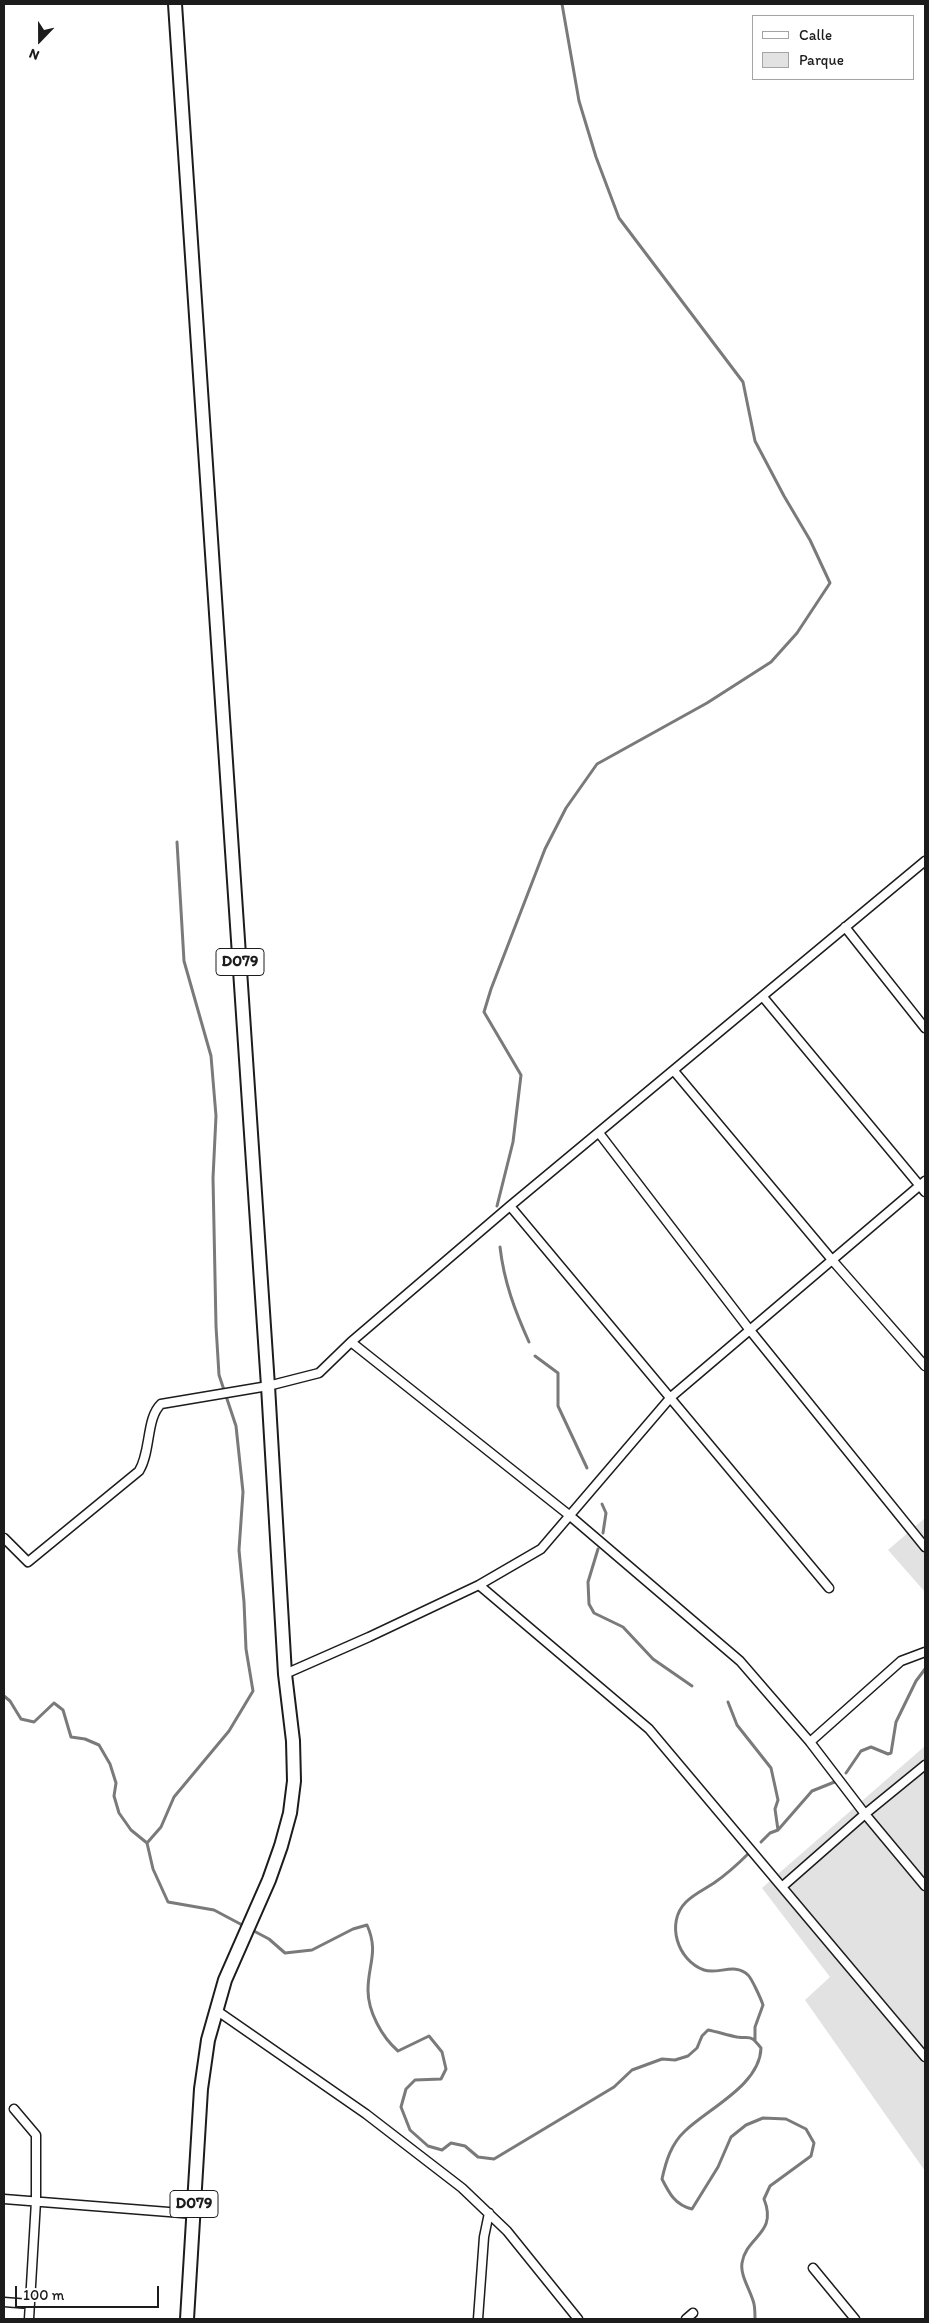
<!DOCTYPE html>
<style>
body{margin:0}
#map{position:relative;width:929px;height:2323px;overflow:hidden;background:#fff;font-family:Itim,sans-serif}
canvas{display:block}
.frame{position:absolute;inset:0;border:5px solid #1c1c1c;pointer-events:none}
.legend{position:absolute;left:752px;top:15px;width:162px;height:65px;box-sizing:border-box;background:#fff;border:1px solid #a4a4a4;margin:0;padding:6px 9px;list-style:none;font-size:15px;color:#1c1c1c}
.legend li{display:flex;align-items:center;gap:10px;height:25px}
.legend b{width:25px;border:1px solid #a4a4a4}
.north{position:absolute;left:15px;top:15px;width:50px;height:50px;-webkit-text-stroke:4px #fff;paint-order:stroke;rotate:202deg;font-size:14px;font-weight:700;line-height:20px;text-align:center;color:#1c1c1c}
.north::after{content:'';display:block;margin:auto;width:18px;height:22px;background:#1c1c1c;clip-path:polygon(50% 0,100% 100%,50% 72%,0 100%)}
.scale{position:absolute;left:15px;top:2286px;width:144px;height:22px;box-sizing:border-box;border:2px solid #1c1c1c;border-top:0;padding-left:6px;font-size:15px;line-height:18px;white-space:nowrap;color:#1c1c1c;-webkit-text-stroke:4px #fff;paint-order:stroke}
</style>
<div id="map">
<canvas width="929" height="2323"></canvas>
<div class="frame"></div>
<ul class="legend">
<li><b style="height:6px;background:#fff"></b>Calle</li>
<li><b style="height:14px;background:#e2e2e2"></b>Parque</li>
</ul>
<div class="north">N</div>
<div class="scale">100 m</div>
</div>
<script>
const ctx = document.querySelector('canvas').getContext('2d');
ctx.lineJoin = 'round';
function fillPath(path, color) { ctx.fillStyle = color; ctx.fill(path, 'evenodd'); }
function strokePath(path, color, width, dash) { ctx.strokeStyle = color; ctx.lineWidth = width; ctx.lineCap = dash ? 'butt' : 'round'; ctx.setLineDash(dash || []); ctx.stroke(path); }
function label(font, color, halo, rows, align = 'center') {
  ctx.font = font + ' Itim,sans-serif'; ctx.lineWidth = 4; ctx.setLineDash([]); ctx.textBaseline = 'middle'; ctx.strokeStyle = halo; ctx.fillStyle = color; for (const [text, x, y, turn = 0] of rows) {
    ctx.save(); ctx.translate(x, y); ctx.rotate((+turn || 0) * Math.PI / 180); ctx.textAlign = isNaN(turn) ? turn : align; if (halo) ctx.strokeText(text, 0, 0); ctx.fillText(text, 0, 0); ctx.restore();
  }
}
const green = new Path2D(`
 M925,1518V1592L888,1550Z
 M925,1746V2171L805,2000L830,1977L762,1888Z`);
const stream = new Path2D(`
 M497,1206L513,1142L521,1075L484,1012L491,989L545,849L566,808L597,764L707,703L771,662L797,633L830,583L810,540L784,496L755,441L743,382L619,218L596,157L579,101L562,4
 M500,1247C504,1282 515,1311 529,1342
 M535,1356L558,1373V1406L587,1468
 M602,1504L606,1513L603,1533
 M598,1549L588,1582L589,1604L594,1613L623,1627L653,1659L692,1686
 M4,1696L10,1701L21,1719L34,1722L54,1703L63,1710L71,1737L85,1739L99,1745L110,1764L116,1783L114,1796L119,1813L131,1830L147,1843L153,1869L168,1902L214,1910L246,1927
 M728,1702L737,1725L771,1768L778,1800L775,1809L778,1830
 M846,1773L861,1751L871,1747L888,1754L891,1753L896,1722L916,1681L925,1669
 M761,1842L770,1833L778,1830L812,1791L837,1781
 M147,1843L161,1827L174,1797L229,1731L253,1691L246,1649L244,1602L239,1550L243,1492L236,1426L219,1375L216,1326L213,1178L216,1116L211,1056L184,961L177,842
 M749,1853C738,1864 727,1874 714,1883C705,1889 694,1894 686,1902C665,1923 678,1961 704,1970C718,1975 735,1962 748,1975C752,1979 761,1999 763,2005L755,2027V2040
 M252,1930L269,1939L285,1953L312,1950L353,1929L367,1925C379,1952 368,1964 368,1990C368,2012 382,2037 398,2051L429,2036L442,2052L446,2069L441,2079L415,2080L406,2089L401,2107L410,2130L428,2146L442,2150L451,2143L465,2146L478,2157L494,2159L614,2087L632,2070L662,2059L675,2060L688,2056L697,2048L702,2036L708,2030C718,2032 727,2035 737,2037C752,2039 750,2034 761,2048C760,2085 709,2108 685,2131C671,2144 666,2161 662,2179C669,2193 675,2205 692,2209L718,2167L731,2137L746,2125L763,2118L786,2119L806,2129L814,2143L811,2156L770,2186L764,2199C778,2234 746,2236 742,2263C740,2276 751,2291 754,2304C755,2309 755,2314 755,2319`);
const street = new Path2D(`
 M845,927L925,1028
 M763,997L925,1192
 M674,1071L833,1261L925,1366
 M599,1133L749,1329L925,1547
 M510,1206L829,1588
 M351,1342L569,1515L740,1661L810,1742L865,1814L925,1886
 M4,1538L28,1562L139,1471C151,1452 146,1418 161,1404L268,1386L319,1373L351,1342L510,1206L925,861
 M479,1585L649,1729L925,2057
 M285,1674L369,1637L479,1585L541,1549L671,1397L925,1181
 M810,1742L901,1661L925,1652
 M783,1886L865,1814L925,1765
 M216,2010L366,2114L462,2188L507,2231L578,2319
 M14,2109L36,2135V2201L29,2319
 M4,2199L194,2214
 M813,2268L855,2319
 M4,2302L30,2304
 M478,2319L484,2237L489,2213
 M686,2319L693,2313`);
const primary = new Path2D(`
 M175,4L268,1386L285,1674L293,1741L294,1781L290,1813L281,1846L269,1880L225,1980L208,2040L201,2089L187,2319`);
const shields = [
 [240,962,48],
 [194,2204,48]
];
const shieldNames = [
 ["D079",240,962],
 ["D079",194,2204]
];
fillPath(green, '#e2e2e2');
strokePath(stream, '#7a7a7a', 3);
strokePath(street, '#1c1c1c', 11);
strokePath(primary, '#1c1c1c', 16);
strokePath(street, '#fff', 8);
strokePath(primary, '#fff', 12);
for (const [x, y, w] of shields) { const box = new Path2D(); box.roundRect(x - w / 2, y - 13.5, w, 27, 4); ctx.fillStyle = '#fff'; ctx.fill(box); strokePath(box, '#1c1c1c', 1); }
label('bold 16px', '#1c1c1c', null, shieldNames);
</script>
